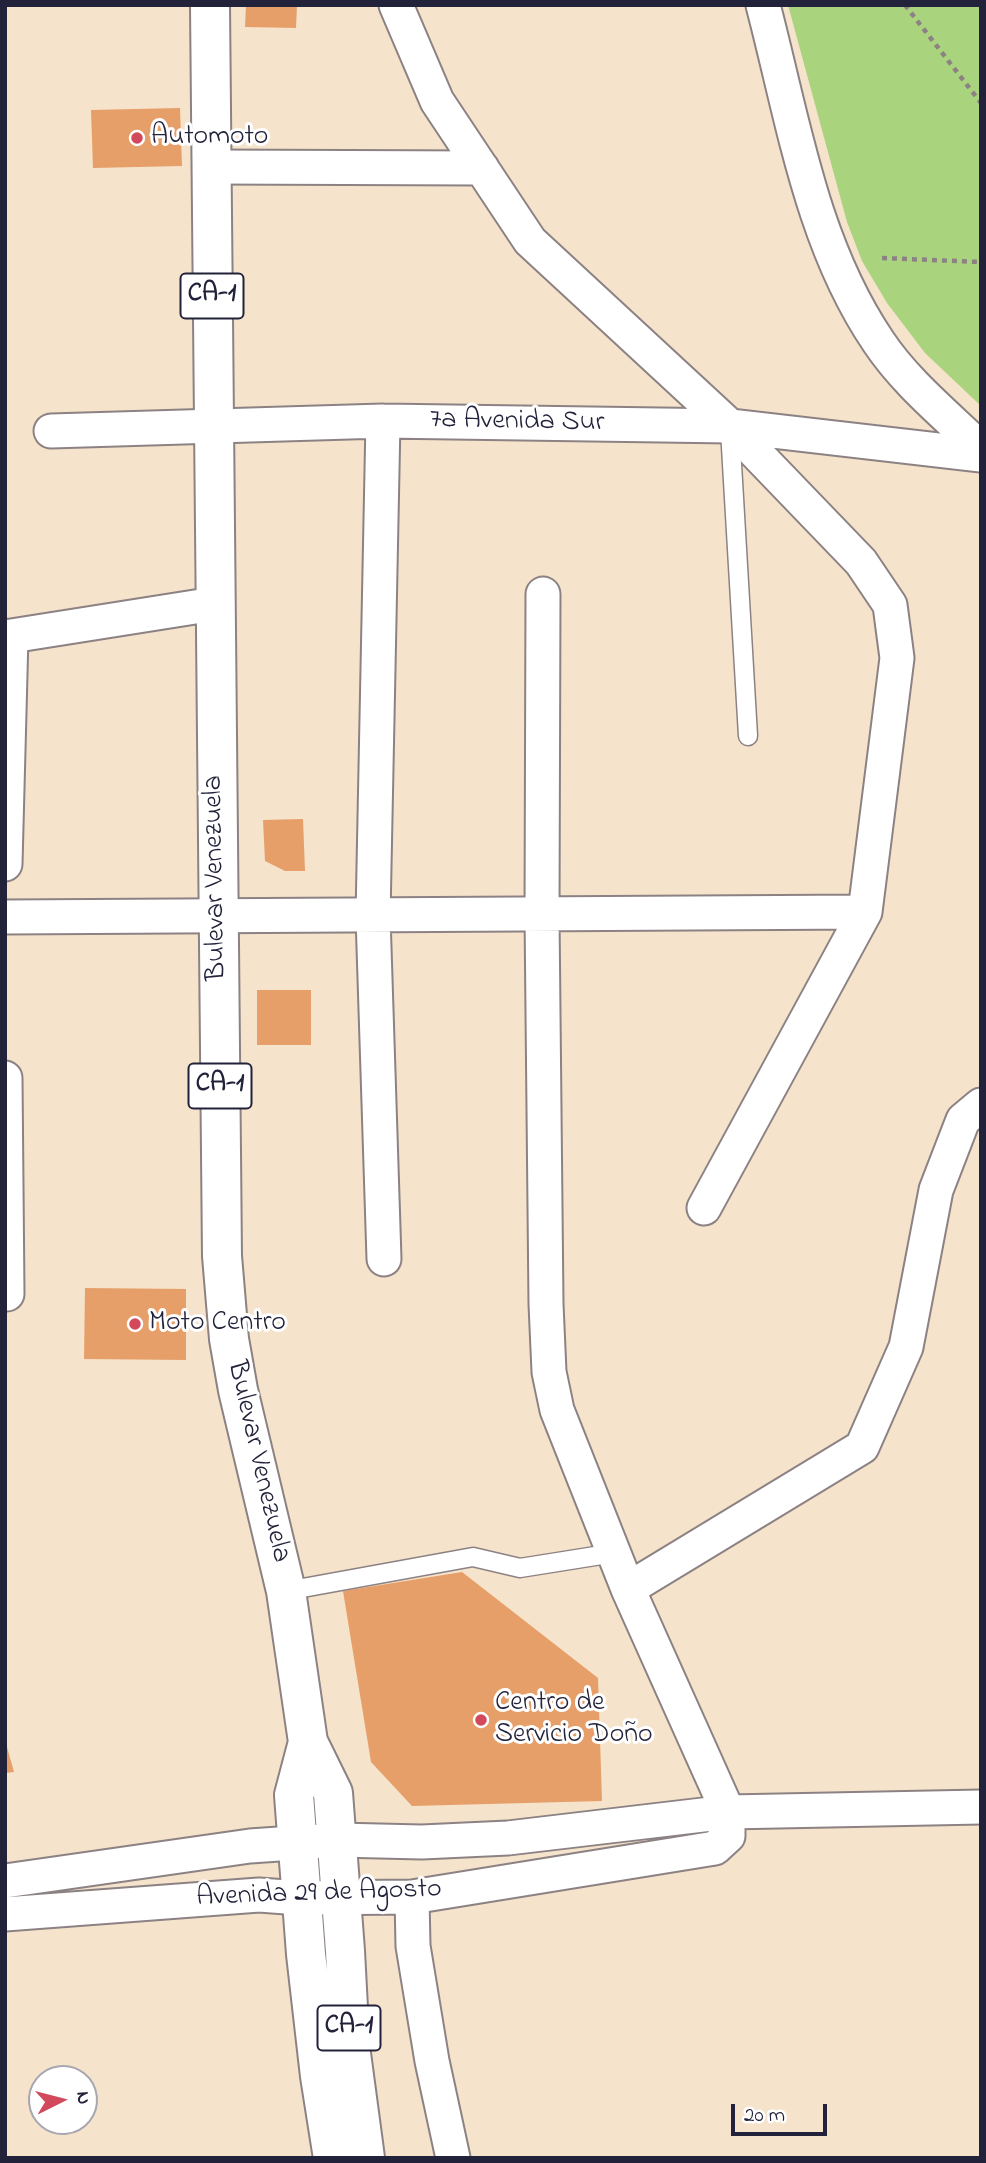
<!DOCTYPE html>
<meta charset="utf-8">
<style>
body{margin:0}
#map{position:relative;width:986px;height:2163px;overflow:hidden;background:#f5e3cb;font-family:"Indie Flower",sans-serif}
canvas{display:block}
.frame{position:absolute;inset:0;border:7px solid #22223b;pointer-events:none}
.north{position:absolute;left:28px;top:2065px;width:70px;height:70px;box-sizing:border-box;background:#fff;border:2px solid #a7a7b1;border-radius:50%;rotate:84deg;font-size:19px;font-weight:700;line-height:28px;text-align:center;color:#22223b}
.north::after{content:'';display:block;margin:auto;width:24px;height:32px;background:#d1495b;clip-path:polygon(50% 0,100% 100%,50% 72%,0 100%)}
.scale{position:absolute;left:731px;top:2104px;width:96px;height:32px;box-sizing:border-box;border:4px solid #22223b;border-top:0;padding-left:9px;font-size:21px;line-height:24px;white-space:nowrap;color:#22223b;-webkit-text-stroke:5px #fff;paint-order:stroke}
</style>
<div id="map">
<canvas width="986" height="2163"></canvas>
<div class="frame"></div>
<div class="north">N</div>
<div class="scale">20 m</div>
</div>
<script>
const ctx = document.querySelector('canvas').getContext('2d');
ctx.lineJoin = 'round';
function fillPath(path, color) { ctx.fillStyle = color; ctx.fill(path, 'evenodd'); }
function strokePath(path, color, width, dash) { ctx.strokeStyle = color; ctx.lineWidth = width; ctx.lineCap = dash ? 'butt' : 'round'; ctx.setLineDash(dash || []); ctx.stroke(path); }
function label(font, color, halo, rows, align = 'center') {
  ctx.font = font + ' "Indie Flower",sans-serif'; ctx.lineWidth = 6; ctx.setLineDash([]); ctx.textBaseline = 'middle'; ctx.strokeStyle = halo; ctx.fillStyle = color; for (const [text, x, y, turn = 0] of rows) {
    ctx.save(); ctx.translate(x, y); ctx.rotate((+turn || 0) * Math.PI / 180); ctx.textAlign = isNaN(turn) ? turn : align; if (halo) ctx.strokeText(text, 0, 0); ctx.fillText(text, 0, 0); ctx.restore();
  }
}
const green = new Path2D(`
 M788,5H981V406L925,353L887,303L862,261L847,222Z`);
const building = new Path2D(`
 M246,5H297L296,28L245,27Z
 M180,108L182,166L93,168L91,110Z
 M303,819L305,871H285L265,861L263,820Z
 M257,990H311V1045H257Z
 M85,1288L186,1289V1360L84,1359Z
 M462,1572L598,1678L602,1801L412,1806L371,1762L343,1591Z
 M5,1740L14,1772L5,1773Z`);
const path = new Path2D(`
 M905,5L981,103
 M882,258L981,262`);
const service = new Path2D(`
 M730,430L748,736
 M286,1591L473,1557L520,1568L614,1553`);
const minor = new Path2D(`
 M396,5L437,101L530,241L730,426L861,562L890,605L897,658L865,912L704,1208
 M763,5C793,119 811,242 878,341C905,382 946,415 981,449
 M210,167L482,168
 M383,421L373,916L384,1259
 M51,431L383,421L730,426L981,455
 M5,637L214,604
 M5,864L11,636
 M5,917L865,912
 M5,1078L7,1294
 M628,1589L862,1447L906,1347L936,1190L963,1120L981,1105
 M5,1881L250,1846L337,1840L422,1842L508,1838L728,1812L981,1807
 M412,1897L413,1946L432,2061L453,2158
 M5,1914L259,1895L300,1898L412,1897L715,1848L728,1836V1812L628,1589L557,1410L549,1372L546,1304L542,915L543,594`);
const trunk = new Path2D(`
 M210,5L222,1256L229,1339L238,1390L286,1591L308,1742L333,1793L345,1951L350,2046L365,2158
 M308,1742L294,1795L306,1954L320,2076L333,2158`);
const markers = [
 [137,138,7,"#d1495b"],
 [135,1324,7,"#d1495b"],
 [481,1720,7,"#d1495b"]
];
const shields = [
 [212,296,63],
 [220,1086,63],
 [349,2028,63]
];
const shieldNames = [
 ["CA-1",212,296],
 ["CA-1",220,1086],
 ["CA-1",349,2028]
];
const poiNames = [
 ["Automoto",151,138],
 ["Moto Centro",149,1324],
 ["Centro de",495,1704],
 ["Servicio Doño",495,1736]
];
const streetNames = [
 ["7a Avenida Sur",517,423,1],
 ["Bulevar Venezuela",217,878,-91],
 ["Bulevar Venezuela",257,1462,77],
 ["Avenida 29 de Agosto",319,1895,-2]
];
fillPath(green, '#aad37e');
fillPath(building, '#e69f69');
strokePath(service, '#8c8283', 21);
strokePath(minor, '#8c8283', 37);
strokePath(trunk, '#8c8283', 42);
strokePath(path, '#8c8283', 4.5, [5, 5]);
strokePath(service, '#fff', 18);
strokePath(minor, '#fff', 33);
strokePath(trunk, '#fff', 38);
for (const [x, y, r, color] of markers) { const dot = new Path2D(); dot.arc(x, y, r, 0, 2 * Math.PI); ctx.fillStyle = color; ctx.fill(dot); strokePath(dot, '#fff', 2.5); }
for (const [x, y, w] of shields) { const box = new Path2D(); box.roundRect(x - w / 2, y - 22.5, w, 45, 5); ctx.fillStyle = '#fff'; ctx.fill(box); strokePath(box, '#22223b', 2); }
label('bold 26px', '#22223b', null, shieldNames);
label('28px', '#22223b', '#fff', poiNames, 'left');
label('28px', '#22223b', '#fff', streetNames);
</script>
